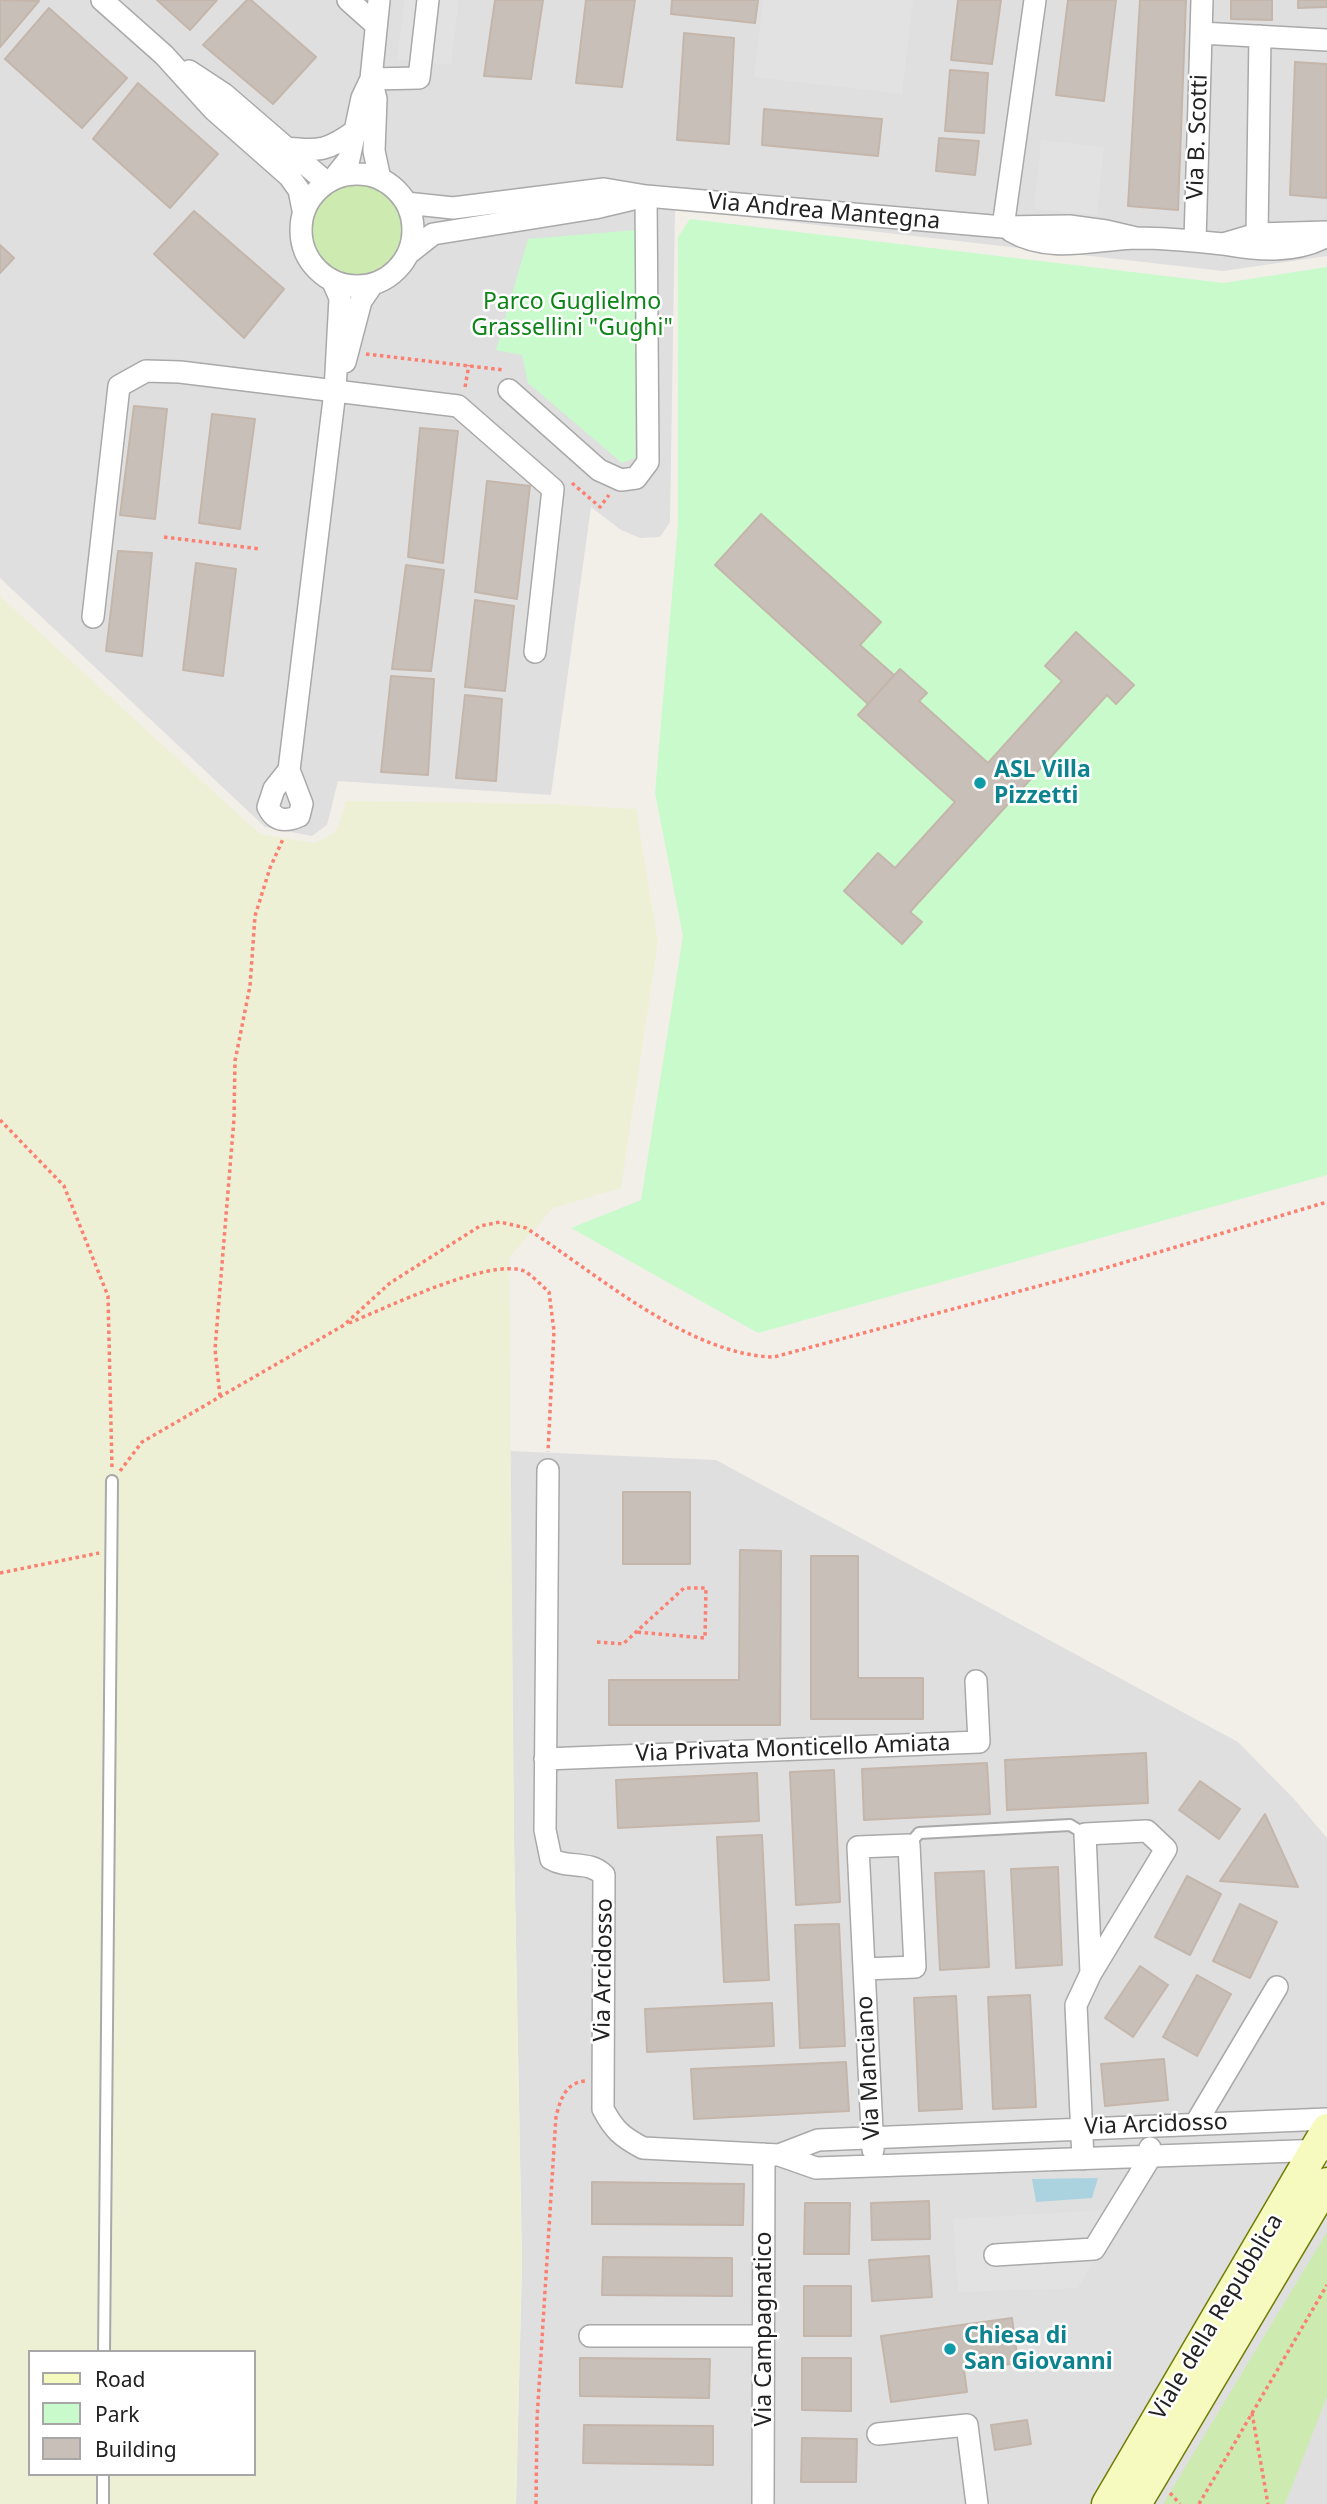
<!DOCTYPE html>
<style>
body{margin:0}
#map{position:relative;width:1327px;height:2504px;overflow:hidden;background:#f2efe9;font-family:"Noto Sans",sans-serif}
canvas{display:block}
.legend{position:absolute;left:28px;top:2350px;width:228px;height:126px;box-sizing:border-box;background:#fff;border:2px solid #a7a7a7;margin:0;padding:9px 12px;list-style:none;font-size:21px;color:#222}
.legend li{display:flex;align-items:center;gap:14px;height:35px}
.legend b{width:35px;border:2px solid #a7a7a7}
</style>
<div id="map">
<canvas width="1327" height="2504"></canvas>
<ul class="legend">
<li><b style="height:9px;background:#f7fabf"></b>Road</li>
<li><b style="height:19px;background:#c8facc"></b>Park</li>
<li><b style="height:19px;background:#c7bfb8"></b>Building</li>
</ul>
</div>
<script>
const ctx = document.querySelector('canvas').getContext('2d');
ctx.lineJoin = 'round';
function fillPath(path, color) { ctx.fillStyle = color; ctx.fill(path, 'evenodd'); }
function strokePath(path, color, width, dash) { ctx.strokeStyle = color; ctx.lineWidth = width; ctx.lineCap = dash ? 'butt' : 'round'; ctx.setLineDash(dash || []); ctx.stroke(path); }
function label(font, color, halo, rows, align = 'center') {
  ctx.font = font + ' "Noto Sans",sans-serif'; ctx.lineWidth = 5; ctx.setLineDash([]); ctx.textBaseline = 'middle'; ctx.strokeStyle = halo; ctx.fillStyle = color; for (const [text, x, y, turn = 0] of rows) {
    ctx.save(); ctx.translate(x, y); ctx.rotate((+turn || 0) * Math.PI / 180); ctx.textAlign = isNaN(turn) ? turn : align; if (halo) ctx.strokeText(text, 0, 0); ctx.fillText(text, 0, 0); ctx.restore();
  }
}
const residential = new Path2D(`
 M0,0H1327V256L1223,271L675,209L670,522L660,537L640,538L621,530L591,507L551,795L338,781L327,825L312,836L265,827L0,578Z
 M510,1451L716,1460L1238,1742L1294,1799L1327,1838V2504H516L522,2262L514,1840Z`);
const farmland = new Path2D(`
 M0,596L260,834L315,843L336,832L346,801L551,804L636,809L658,942L621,1188L553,1208L509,1258L514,1840L522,2262L516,2504H0ZM30,2352H254V2474H30Z`);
const grass = new Path2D(`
 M310 229a46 46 0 1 1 92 0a46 46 0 1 1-92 0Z
 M1327,2232V2397L1285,2504H1163Z`);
const park = new Path2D(`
 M690,219L1224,283L1327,267V1175L758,1333L571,1228L641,1200L683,936L655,793L678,525V237Z
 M637,230L635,458L622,463L528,383L522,355L496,350L528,239Z`);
const parking = new Path2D(`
 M405,0H459L451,65L397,59Z
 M763,0H913L902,94L754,77Z
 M1041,140L1104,147L1097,215L1034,209Z
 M1124,2209L1078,2288L958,2292L953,2219Z`);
const water = new Path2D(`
 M1098,2178L1092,2198L1036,2202L1032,2179Z`);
const building = new Path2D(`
 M0,0L39,1L0,47Z
 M157,0H217L190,30Z
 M247,0H251L316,57L273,104L203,45Z
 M495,0H543L531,79L484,76Z
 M586,0H635L622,87L576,83Z
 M672,0H758L755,23L671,14Z
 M958,0H1001L992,64L951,60Z
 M1068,0H1116L1104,101L1056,95Z
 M1140,0H1186L1178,210L1128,206Z
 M1231,0H1272V20L1231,19Z
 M1298,0H1327V7L1298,8Z
 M49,8L127,78L82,128L5,59Z
 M684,33L734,38L729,144L677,140Z
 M1295,62L1327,64V198L1290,195Z
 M950,70L988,73L984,133L945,131Z
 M138,83L218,154L170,208L93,139Z
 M764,109L882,119L878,156L762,145Z
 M939,138L979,141L975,175L936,171Z
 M194,211L284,289L244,338L154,254Z
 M0,245L14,258L0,273Z
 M134,406L167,409L155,519L120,515Z
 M212,414L255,419L240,529L199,523Z
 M420,428L458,431L443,563L408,557Z
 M487,481L530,486L517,599L475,592Z
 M761,514L881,622L860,645L894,675L868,704L715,565Z
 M118,551L152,553L142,656L106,651Z
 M196,563L236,569L223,676L183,670Z
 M406,565L444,570L431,671L392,669Z
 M475,600L514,606L505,691L465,687Z
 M1076,632L1134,685L1116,704L1107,695L910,912L922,922L902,944L844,891L878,853L895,868L955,802L858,715L900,669L927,693L919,701L988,763L1062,681L1045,666Z
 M391,676L434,679L428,775L381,772Z
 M465,695L502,699L496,781L456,778Z
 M623,1492H690V1564H623Z
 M740,1550L781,1551L780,1725H609V1680H739Z
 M811,1556H858V1678H923V1719H811Z
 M1146,1753L1148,1803L1007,1810L1005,1760Z
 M987,1763L990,1814L864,1820L862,1769Z
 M834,1770L840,1902L796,1905L790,1772Z
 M757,1773L759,1821L618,1828L616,1780Z
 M1200,1781L1240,1809L1219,1839L1179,1810Z
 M1265,1814L1298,1887L1220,1881Z
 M762,1835L769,1980L724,1982L717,1837Z
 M1058,1867L1062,1965L1016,1968L1011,1869Z
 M984,1871L989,1967L940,1970L935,1873Z
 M1187,1876L1221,1894L1190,1955L1155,1937Z
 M1240,1904L1277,1922L1250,1978L1213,1961Z
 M839,1924L845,2046L800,2048L795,1925Z
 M1140,1966L1168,1985L1133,2037L1105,2018Z
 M1197,1975L1231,1994L1197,2056L1163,2037Z
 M1030,1995L1036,2107L993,2109L988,1997Z
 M956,1996L962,2109L919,2111L914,1998Z
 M772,2003L774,2046L647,2052L645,2009Z
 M1164,2059L1168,2100L1105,2106L1101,2064Z
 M846,2062L849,2111L694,2119L691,2069Z
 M592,2182L744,2184L743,2225L592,2224Z
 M929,2201L930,2239L872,2240L871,2203Z
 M805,2203H850L849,2254H804Z
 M929,2256L932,2297L872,2301L869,2260Z
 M603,2257L732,2258V2296L602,2295Z
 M804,2286H851V2336H804Z
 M1012,2318L1018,2363L964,2370L967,2392L891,2402L881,2336Z
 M580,2358L710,2359L709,2398L580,2396Z
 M802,2358H851V2411L802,2410Z
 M1027,2420L1031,2444L995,2450L991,2425Z
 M584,2425L713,2426V2465L583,2463Z
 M802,2438L857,2439L856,2482H801Z`);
const path = new Path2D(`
 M366,354L504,370
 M465,387L469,365
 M572,483L600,507L609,495
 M164,537L260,549
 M0,1120L64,1186L108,1296L112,1468
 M349,1323C384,1309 490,1257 524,1271C532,1275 542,1286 549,1292L554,1331L548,1452
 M220,1396L215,1349L234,1119L235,1061L250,986L255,916L270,868L283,839
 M120,1471L142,1442L344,1325L390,1283L480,1226L500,1222L526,1228C596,1273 688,1355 774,1357L1102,1269L1327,1202
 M0,1573L99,1553
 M597,1642L623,1644L684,1588H706L705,1638L636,1632
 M1252,2413L1268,2504
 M1170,2493L1180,2504
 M536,2504L537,2419L556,2116C561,2099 565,2083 585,2081
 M1199,2504L1327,2285`);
const service = new Path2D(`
 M909,1845L919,1833L1070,1825L1085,1834
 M104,2352L112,1481
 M103,2504V2474`);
const minor = new Path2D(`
 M102,0L164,55L213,109L289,176L299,190L303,210
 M348,0L376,25
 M379,0L371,79L376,99L374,151L380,179
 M1201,33L1327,40
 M189,71L224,94L326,182
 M371,79L419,78L428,0
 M287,148C319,152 329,150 355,131
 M301 230a56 56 0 1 1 112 0a56 56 0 1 1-112 0Z
 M334,178L349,159L362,98L371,79
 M406,203L453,208L604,189L646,196L1003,227L1069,226L1106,231L1136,238
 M1003,227L1035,0
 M1011,231C1050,254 1094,239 1137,238C1165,238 1195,241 1223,244
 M1327,232L1257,234L1223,244C1257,250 1295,254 1327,236
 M1257,234L1260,36
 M1195,241L1202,0
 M409,253L433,234L595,208L637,198
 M345,362L361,301L372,285
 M509,390L599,470L621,480L636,478L648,462L646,196
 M93,617L119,386L146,371L180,372L458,406L553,489L535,652
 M289,770L274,789L268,807C275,821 285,822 299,816L302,804L289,770L335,391L340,298L333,282
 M548,1470L545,1830L551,1859C568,1869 589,1860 604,1875L603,2109C614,2130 622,2137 643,2148L779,2155L816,2168L1325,2150
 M545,1759L979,1742L976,1681
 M864,1969L915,1967L909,1845L858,1847L873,2150
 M1196,2123L1277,1987
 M779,2155L818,2140L1327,2119
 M1083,2159L1076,2005L1091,1973L1166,1849L1147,1831L1085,1834L1091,1973
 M995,2255L1094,2249L1151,2156L1150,2148
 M590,2336H764
 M878,2434L967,2425L977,2504
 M763,2504L764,2154`);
const secondary = new Path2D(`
 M1107,2504L1327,2129
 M1136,2504L1327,2183`);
const markers = [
 [980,783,7,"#0f9aa8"],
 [950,2349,7,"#0f9aa8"]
];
const streetNames = [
 ["Via B. Scotti",1198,137,-88],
 ["Via Andrea Mantegna",824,212,5],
 ["Via Privata Monticello Amiata",793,1749,-2],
 ["Via Arcidosso",604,1970,-89],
 ["Via Manciano",869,2068,-93],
 ["Via Arcidosso",1156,2125,-2],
 ["Viale della Repubblica",1217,2317,-59],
 ["Via Campagnatico",764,2329,-90]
];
const parkNames = [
 ["Parco Guglielmo",572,302],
 ["Grassellini \"Gughi\"",572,328]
];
const cultureNames = [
 ["ASL Villa",994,770],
 ["Pizzetti",994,796],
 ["Chiesa di",964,2336],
 ["San Giovanni",964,2362]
];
fillPath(residential, '#e0dfdf');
fillPath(farmland, '#eef0d5');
fillPath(grass, '#cdebb0');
fillPath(park, '#c8facc');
fillPath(parking, '#e2e2e2');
fillPath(water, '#aad3df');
fillPath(building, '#c7bfb8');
strokePath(building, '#c4b6ab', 2);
strokePath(service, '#a9a9a9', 14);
strokePath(minor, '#a9a9a9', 24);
strokePath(secondary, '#707d05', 33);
strokePath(path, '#fa8072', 3.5, [3.5, 3.5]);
strokePath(service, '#fff', 10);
strokePath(minor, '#fff', 21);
strokePath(secondary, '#f7fabf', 30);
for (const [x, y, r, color] of markers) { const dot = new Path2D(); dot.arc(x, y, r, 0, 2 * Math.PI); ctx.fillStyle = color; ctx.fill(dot); strokePath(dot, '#fff', 2.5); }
label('23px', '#222', '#fff', streetNames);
label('23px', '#0c8416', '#fff', parkNames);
label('bold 23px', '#0d838f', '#fff', cultureNames, 'left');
</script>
